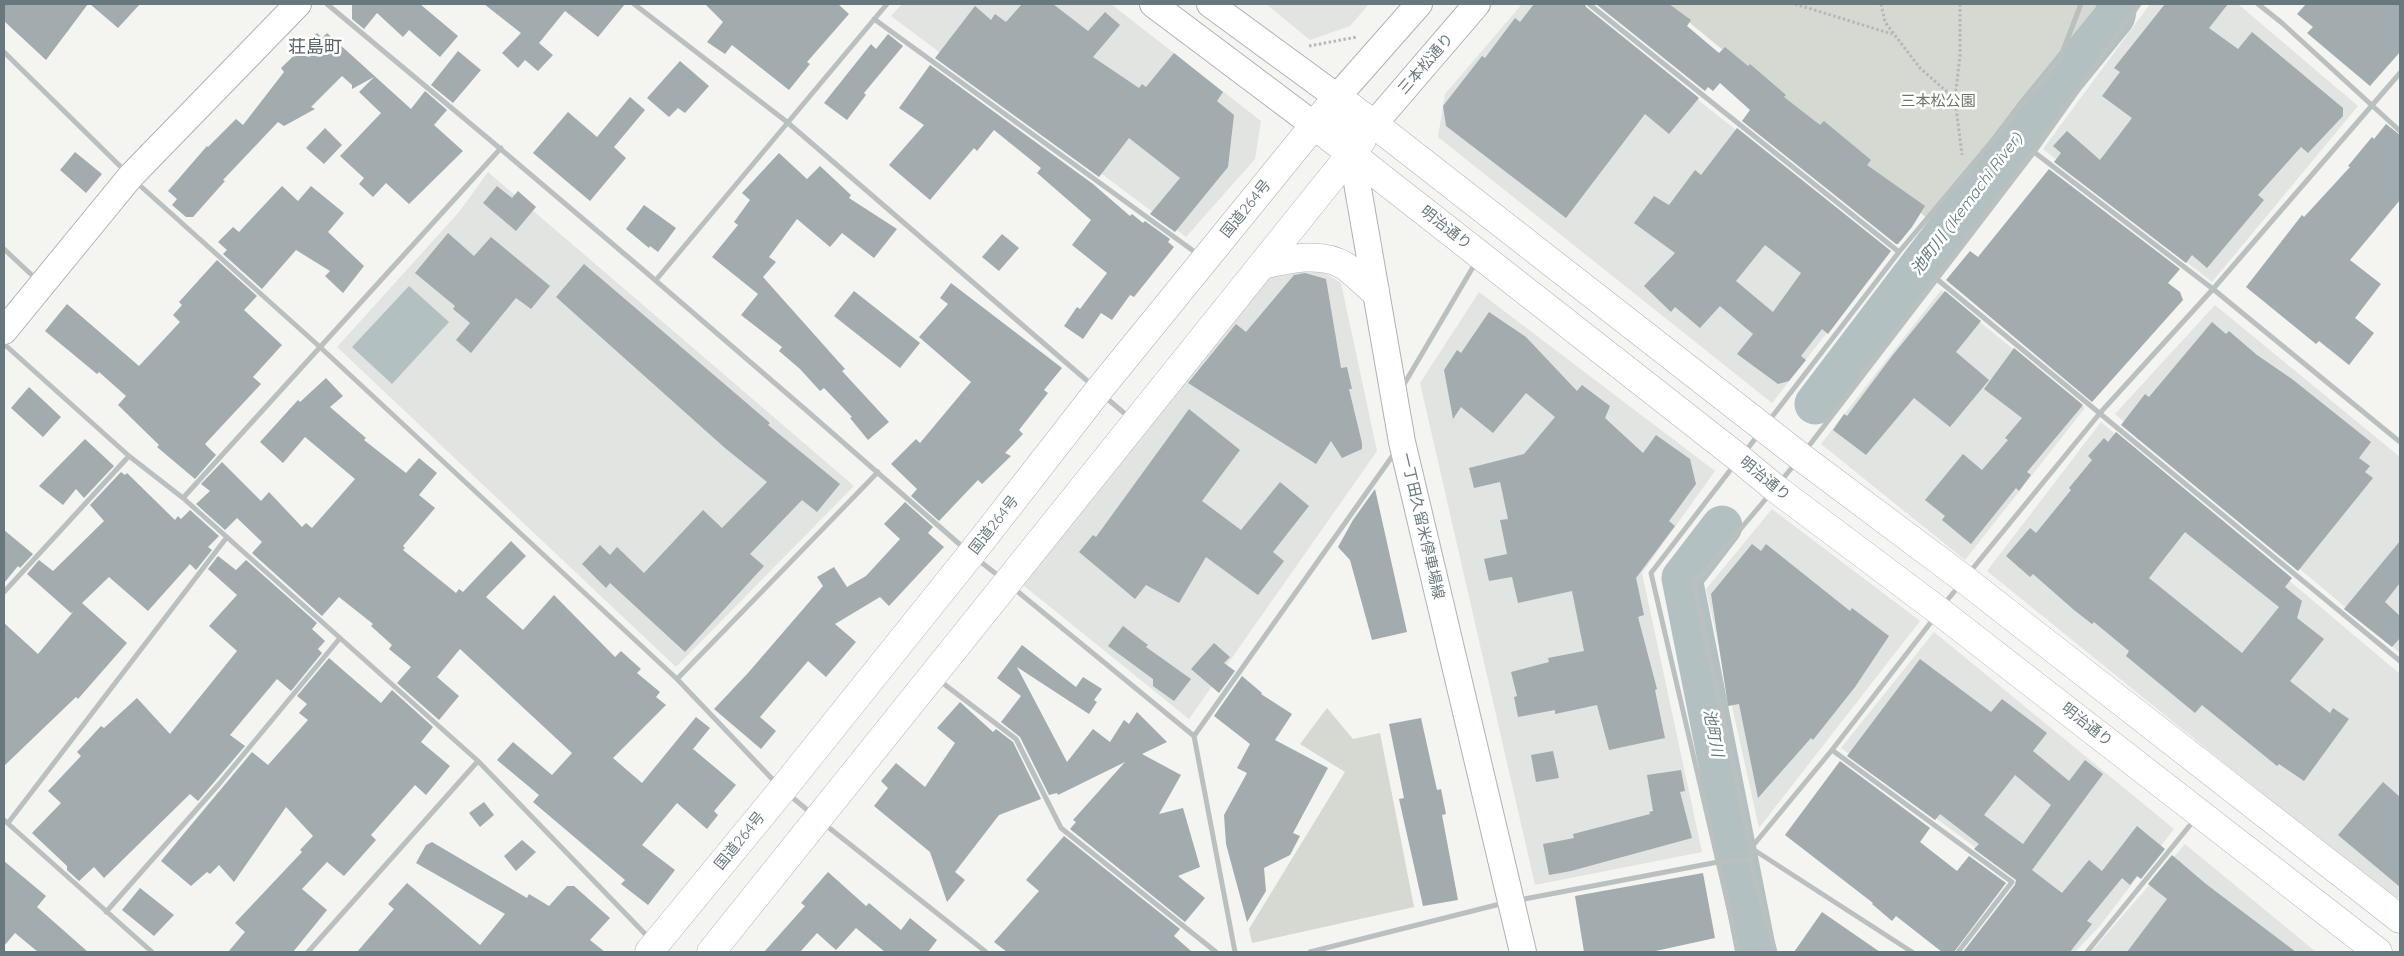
<!DOCTYPE html>
<meta charset="utf-8">
<style>
body{margin:0}
#map{position:relative;width:2404px;height:956px;overflow:hidden;background:#f4f4f1;font-family:Quicksand,sans-serif}
canvas{display:block}
.frame{position:absolute;inset:0;border:5px solid #67787e;pointer-events:none}
</style>
<div id="map">
<canvas width="2404" height="956"></canvas>
<div class="frame"></div>
</div>
<script>
const ctx = document.querySelector('canvas').getContext('2d');
ctx.lineJoin = 'round';
function fillPath(path, color) { ctx.fillStyle = color; ctx.fill(path, 'evenodd'); }
function strokePath(path, color, width, dash) { ctx.strokeStyle = color; ctx.lineWidth = width; ctx.lineCap = dash ? 'butt' : 'round'; ctx.setLineDash(dash || []); ctx.stroke(path); }
function label(font, color, halo, rows, align = 'center') {
  ctx.font = font + ' Quicksand,"Noto Sans JP",sans-serif'; ctx.lineWidth = 5; ctx.setLineDash([]); ctx.textBaseline = 'middle'; ctx.strokeStyle = halo; ctx.fillStyle = color; for (const [text, x, y, turn = 0] of rows) {
    ctx.save(); ctx.translate(x, y); ctx.rotate((+turn || 0) * Math.PI / 180); ctx.textAlign = isNaN(turn) ? turn : align; if (halo) ctx.strokeText(text, 0, 0); ctx.fillText(text, 0, 0); ctx.restore();
  }
}
const built = new Path2D(`
 M902,4H1111L1261,121L1255,159L1186,237L891,16Z
 M1266,4H1369L1350,26L1310,40Z
 M1522,4H1577L1890,252L1772,403L1438,137L1445,94Z
 M2150,4H2238L2358,106L2212,282L2043,149Z
 M488,172L854,486L676,667L337,347L459,212Z
 M1272,270H1320L1341,283L1377,451L1189,719L1023,585Z
 M1941,290L2085,408L1965,560L1821,444Z
 M1479,292L1715,471L1642,573L1702,852L1535,885L1420,383Z
 M2215,305L2400,457V653L2115,414Z
 M2101,422L2400,674V897L2392,899L1987,571Z
 M1772,509L1920,621L1759,828L1706,589Z
 M1934,632L2174,829L2099,927L2075,952H1966L2018,879L1841,748Z
 M2185,844L2316,952H2091Z`);
const green = new Path2D(`
 M1667,4H2127L1956,242Z
 M1327,708L1353,739L1380,733L1414,907L1252,943L1249,929L1345,772L1300,744Z`);
const water = new Path2D(`
 M409,286L449,322L392,384L352,347Z`);
const river = new Path2D(`
 M1815,404L2036,113L2115,16L2117,4
 M1722,526L1682,578L1756,952`);
const building = new Path2D(`
 M4,4H88L46,60L4,21Z
 M90,4H140L118,28Z
 M352,4H420L458,36L440,57L409,30L403,37L377,13L364,29L352,19Z
 M484,4H625L598,37L565,11L539,43L553,55L538,71L525,60L518,68L502,53L521,33Z
 M705,4H838L849,14L807,62L810,64L789,90L732,45L725,54L707,42L723,22Z
 M1022,4H1053L1088,31L1105,12L1120,25L1093,57L1139,88L1142,84L1146,87L1174,53L1223,92L1217,101L1234,115L1228,167L1175,232L1150,214L1180,178L1129,138L1099,177L935,58L975,6L991,20L995,14L1006,22Z
 M1534,4H1585L1586,7L1699,98L1669,134L1645,114L1566,218L1446,126L1443,106L1482,56L1485,58L1515,18L1520,22Z
 M1596,4H1669L1691,20L1687,26L1719,53L1725,47L1748,66L1750,64L1786,95L1784,97L1820,125L1824,121L1871,160L1867,165L1925,206L1912,227L1898,244H1896L1742,121L1750,110L1720,83L1713,91L1708,87L1705,91Z
 M2165,4H2228L2209,28L2238,49L2252,32L2343,108V116L2308,153L2301,147L2258,195L2264,200L2207,268L2192,255L2186,263L2054,162L2061,153L2053,146L2067,131L2100,160L2132,118L2102,96L2120,72L2114,68Z
 M2306,4H2400V52L2370,86L2307,33L2313,27L2297,14Z
 M317,33L322,38L327,33L411,109L425,91L447,110L434,125L463,151L409,204L386,183L373,197L359,184L364,178L340,156L381,113L359,92L374,77L352,89V85L342,76L311,107L315,109L284,126L278,122L223,180L225,181L193,217H186L172,205L177,199L168,191L207,146L208,147L236,119L243,125L284,72L281,68Z
 M888,34L903,46L864,93L866,95L847,120L824,103L871,44L876,49Z
 M458,51L481,70L453,103L431,85Z
 M680,61L709,86L685,113L678,108L669,117L647,98Z
 M930,65L1093,184L1130,216L1132,214L1143,223L1145,221L1170,239L1168,242L1174,247L1134,297L1130,295L1112,320L1101,313L1083,339L1064,326L1077,307L1080,309L1107,273L1072,245L1091,220L1037,173L1041,168L994,130L977,151L974,148L930,200L889,165L924,125L899,108Z
 M630,97L645,110L614,147L626,158L590,201L533,153L568,112L597,137Z
 M2386,124L2400,135V200L2350,260L2381,284L2355,318L2374,333L2349,365L2319,341L2316,344L2246,287L2302,215L2304,217L2350,167L2348,166L2372,137L2374,139Z
 M325,128L342,145L324,164L306,148Z
 M1737,128L1891,251L1828,334L1822,329L1801,356L1806,360L1789,381L1778,384L1737,354L1753,334L1720,306L1700,328L1675,307L1671,312L1644,286L1675,253L1634,223L1654,196L1669,205L1695,170L1701,175ZM1765,245L1801,273L1773,312L1736,281Z
 M75,152L102,174L86,193L60,170Z
 M779,153L807,179L820,166L851,195L849,198L897,229L874,258L842,233L830,247L797,219L769,257L776,262L763,277L845,369L842,371L889,422L868,440L850,418L852,417L824,388L820,391L800,369L779,351L782,347L741,315L758,294L712,257L738,225L734,222L750,200L742,193Z
 M2049,169L2180,269L2168,283L2180,292L2183,300L2092,402L1946,280L1970,251L1978,257Z
 M282,186L298,201L311,186L344,213L328,232L364,266L343,293L325,276L330,271L296,250L262,289L223,254L227,250L218,242L233,227L239,232Z
 M497,186L512,198L518,191L536,207L516,231L483,203Z
 M644,205L676,228L658,252L650,246L649,248L626,229Z
 M448,233L474,256L491,237L550,286L531,309L516,298L471,353L456,340L470,323L453,309L455,306L415,273Z
 M1002,234L1019,248L999,271L982,257Z
 M217,260L257,296L244,310L282,345L253,377L261,384L205,444L216,455L195,479L157,447L159,445L118,405L126,396L99,372L97,374L45,331L67,304L139,366L180,322L173,315L182,305L179,302Z
 M584,264L770,423L768,425L840,484L817,512L802,500L750,554L764,566L685,652L610,583L606,588L582,564L600,545L610,555L617,547L644,573L703,510L722,528L767,482L725,448L556,297Z
 M1305,273L1326,279L1341,368L1347,367L1352,389H1349L1362,443V449L1342,458L1331,441L1316,464L1188,383L1236,324L1246,332L1294,275Z
 M951,283L1062,368L1044,390L1048,393L1019,430L1023,434L1005,453L1011,456L982,484L978,480L939,521L911,496L917,489L891,464L916,439L920,443L971,382L919,337L948,304L940,298Z
 M854,291L920,343L900,368L834,316Z
 M1945,291L1981,321L1956,352L1989,380L1950,427L1914,398L1866,455L1833,430L1844,414L1847,416L1892,356Z
 M1489,312L1526,337L1577,391L1582,385L1610,406L1605,418L1643,453L1656,435L1690,459L1696,484L1669,521L1675,526L1636,578L1644,615L1638,617L1657,689L1655,690L1665,738L1609,750L1597,705L1555,714V710L1518,717L1514,697L1517,696L1511,672L1549,662L1548,658L1584,651L1572,591L1518,603L1512,577L1489,581L1484,559L1507,554L1500,520L1508,519L1500,482L1474,488L1469,468L1524,454L1555,417L1526,393L1493,433L1461,407L1453,419L1444,370L1457,350L1461,353Z
 M2212,322L2226,334L2229,331L2257,355L2292,379L2371,442L2359,458L2370,466L2365,472L2373,478L2298,571L2121,425L2145,394L2149,397Z
 M2014,348L2083,405L2027,472L2031,475L2019,491L2016,488L1971,544L1942,520L1945,516L1925,500L1963,454L1982,470L2008,440L2005,438L2022,418L1984,389Z
 M326,378L343,396L330,407L366,438L364,440L406,473L419,458L437,473L419,495L435,508L403,546L405,548L403,550L456,593L459,589L463,592L511,541L526,556L486,597L523,630L554,595L615,657L621,651L641,669L637,673L660,692L656,697L666,705L613,758L642,783L696,717L710,728L693,749L736,785L714,811L718,815L707,829L677,803L642,845L675,870L648,905L621,884L625,880L533,802L539,795L497,760L513,742L552,775L572,753L460,649L437,677L459,696L439,720L397,683L411,667L389,649L392,645L371,626L373,624L339,597L322,616L252,553L262,542L237,518L225,530L196,504L210,491L201,484L222,462L261,501L269,492L302,527L306,523L312,528L355,479L305,437L283,463L260,442L298,400L300,402Z
 M29,387L61,417L43,437L11,408Z
 M1189,409L1240,450L1202,501L1241,530L1280,482L1309,506L1273,552L1284,561L1258,595L1206,557L1179,603L1146,585L1135,599L1079,552L1093,535L1096,537Z
 M2116,432L2292,578L2285,587L2302,601L2297,618L2324,639L2290,681L2330,713L2333,708L2349,719L2304,781L2279,764L2277,766L2202,705L2195,713L2126,656L2129,651L2094,622L2092,624L2074,610L2033,574L2030,577L2006,556L2030,528L2036,533L2071,490L2069,488L2092,460L2088,456L2104,438L2108,442ZM2185,532L2279,607L2242,653L2149,578Z
 M85,439L114,466L84,498L76,489L63,505L39,486Z
 M121,472L125,475L127,473L175,520L178,516L181,519L190,510L219,536L208,547L212,550L196,570L190,564L148,611L109,577L82,603L127,643L78,699L76,697L4,766V623L38,654L73,612L71,613L27,574L39,560L53,571L104,521L90,505Z
 M1375,489L1407,632L1372,640L1350,560L1338,547L1353,520Z
 M905,502L933,527L928,533L944,547L889,606L880,597L835,624L856,642L826,677L808,661L760,717L776,731L761,749L714,709L748,673L823,586L817,577L834,567L847,587L866,576L900,539L884,524Z
 M4,530L33,554L20,568L18,566L4,583Z
 M2400,541V583L2385,602L2400,616V638L2392,647L2344,609Z
 M1752,544L1761,551L1766,544L1850,611L1852,608L1889,636L1855,687L1813,740L1811,738L1758,798L1739,704L1728,706L1711,594Z
 M218,556L236,570L246,560L317,623L312,629L325,641L318,649L322,653L291,691L277,679L230,735L245,746L198,801L190,794L104,878L94,867L79,881L67,870V866L32,833L61,803L48,791L81,756L77,752L101,726L104,728L137,698L170,734L237,651L209,626L237,595L208,569Z
 M1123,626L1148,645L1146,647L1191,679L1174,701L1153,686V679L1108,646Z
 M1214,643L1230,657L1224,663L1235,671L1219,693L1191,669Z
 M1022,645L1076,687L1083,677L1102,689L1094,700L1097,702L1089,714L1017,667L1067,762L1093,729L1110,742L1124,720L1129,724L1137,712L1167,742L1142,754L1181,775L1159,814L1183,808L1200,867L1178,876L1205,898L1185,922L1070,829L1076,822L1073,820L1125,762L1058,795L1057,793L1049,795L1020,737L1001,722L1021,696L997,678Z
 M329,658L381,703L392,690L433,727L421,742L450,766L426,795L415,785L371,835L376,840L344,876L327,862L302,889L327,910L293,952H228L245,932L235,923L302,852L300,850L313,836L286,807L234,882L219,865L210,874L207,872L191,886L161,861L252,752L268,765L308,720L299,713L307,704L297,696Z
 M1920,659L1991,712L2002,699L2047,733L2033,751L2069,781L2085,760L2103,774L2032,870L2062,893L2089,860L2102,871L2137,826L2165,849L2141,879L2137,876L2130,885L2122,878L2087,921L2092,924L2070,952H1963L2015,885L2016,880L1974,849L1979,844L1940,814L1935,820L1847,756ZM2015,775L2051,805L2023,844L1984,815Z
 M1242,676L1262,693L1261,694L1292,714L1275,740L1328,768L1293,833L1300,836L1290,855L1264,868L1266,891L1247,922L1226,844L1224,815L1247,773L1237,768L1250,744L1214,716Z
 M960,702L993,732L996,729L1013,742L1041,799L999,815L955,872L965,880L947,902L930,852L874,806L888,788L881,781L896,763L925,787L955,743L937,728Z
 M1421,718L1437,790L1441,789L1446,814L1442,815L1458,900L1423,906L1399,799L1404,798L1389,724Z
 M1553,751L1559,778L1536,782L1531,755Z
 M1840,761L1930,828L1920,842L1957,871L1969,856L2006,883L1954,952H1942L1896,916L1892,921L1872,904L1873,903L1785,835Z
 M1681,770L1685,791L1680,792L1692,838L1571,871L1549,875L1543,844L1574,838L1573,834L1650,814L1649,812L1653,811L1647,775Z
 M2383,782L2400,797V887L2338,835Z
 M484,802L494,815L480,827L469,813Z
 M1064,836L1180,929L1174,936L1192,952H1007L994,942L1039,891L1026,880Z
 M522,840L536,852L516,871L504,856Z
 M432,842L527,898L529,894L549,906L567,886H574L610,918L590,940L605,952H357L394,909L388,904L407,883L480,945L505,914L416,863L426,845Z
 M2172,855L2206,884L2296,952H2127L2167,899L2148,884Z
 M4,861L46,896L37,907L88,952H38L15,933L4,946Z
 M828,872L866,906L869,903L901,930L910,918L937,940L928,952H885L856,928L836,950L817,933L800,952H764L805,906L801,903Z
 M1703,873L1715,938L1651,952H1584L1575,896Z
 M140,888L174,915L154,936L122,910Z
 M1822,912L1880,952H1794Z`);
const path = new Path2D(`
 M1795,4L1892,34
 M1881,4L1885,22L1894,34L1920,68L1955,99
 M1960,4V55L1955,99L1962,155
 M1309,46L1357,37`);
const street = new Path2D(`
 M327,4C542,182 755,364 965,549
 M634,4L787,122L1092,385
 M1589,4L1899,252
 M2258,4L2282,23L2400,131
 M874,19L1199,255
 M4,52L125,171
 M2034,152L2213,289L2400,442
 M136,182L320,347L677,679L777,784
 M4,249L36,279
 M656,280L887,4
 M1938,280L2400,661
 M4,344L129,456L183,498L478,761L650,939
 M1403,386L1476,262
 M1104,396L1130,418
 M1768,422L1899,252L2059,61L2081,4
 M1805,451L2034,152L2139,4
 M1745,452L1758,435
 M1735,464L1651,573L1739,952
 M1780,482L1795,464
 M1770,494L1694,584L1751,848L1750,860L1775,952
 M183,498L501,148
 M977,559L1000,577
 M1969,573L2100,413L2213,289L2400,73
 M1012,587L1194,736L1235,952
 M4,592L129,456
 M1944,604L1959,586
 M677,679L878,472
 M940,681L1016,739L1061,828L1216,952
 M1194,736L1396,451
 M1832,750L2012,882L1958,952
 M788,794L811,813
 M4,820L152,952
 M8,823L227,537
 M823,823L986,952
 M1751,848L1832,750L1935,617
 M1751,848L1912,952
 M1519,900L1718,862L1750,860
 M106,912L219,784L340,638
 M308,952L478,761
 M1310,952L1504,903
 M2087,952L2195,819`);
const secondary = new Path2D(`
 M1153,4L1314,125
 M1210,4L1337,97
 M1337,97L1352,154L1402,442L1523,952
 M1337,97L1419,4
 M1374,124L1477,4
 M4,331L130,177L298,4`);
const highway = new Path2D(`
 M1314,125L1740,459L1775,488L1939,611L2378,952
 M1263,265C1288,259 1322,251 1345,266C1355,273 1365,284 1375,292
 M649,952L782,790L971,554L1098,391L1337,97L1374,124L1801,457L1964,579L2400,919
 M711,952L1362,140`);
const streetNames = [
 ["三本松通り",1426,64,-49],
 ["国道264号",1246,209,-51],
 ["明治通り",1446,228,38],
 ["明治通り",1765,479,39],
 ["国道264号",994,525,-52],
 ["一丁田久留米停車場線",1422,526,77],
 ["明治通り",2087,725,38],
 ["国道264号",740,841,-51]
];
const parkNames = [
 ["三本松公園",1938,101]
];
const waterNames = [
 ["池町川 (Ikemachi River)",1967,204,-53],
 ["池町川",1713,733,79]
];
const quarterNames = [
 ["荘島町",315,48]
];
fillPath(built, '#e2e4e2');
fillPath(green, '#d5d9d1');
fillPath(water, '#b3c0c1');
strokePath(river, '#b3c0c1', 41);
fillPath(building, '#a2abad');
strokePath(secondary, '#acb3b5', 28);
strokePath(highway, '#b0b4b6', 29);
strokePath(path, '#b4b8b9', 3, [2.5, 2.5]);
strokePath(street, '#babfc0', 5);
strokePath(secondary, '#fff', 26);
strokePath(highway, '#fff', 28);
label('15px', '#67787e', '#fff', streetNames);
label('15px', '#6c7765', '#fff', parkNames);
label('italic 16px', '#63797b', '#fff', waterNames);
label('18px', '#546065', '#fff', quarterNames);
</script>
